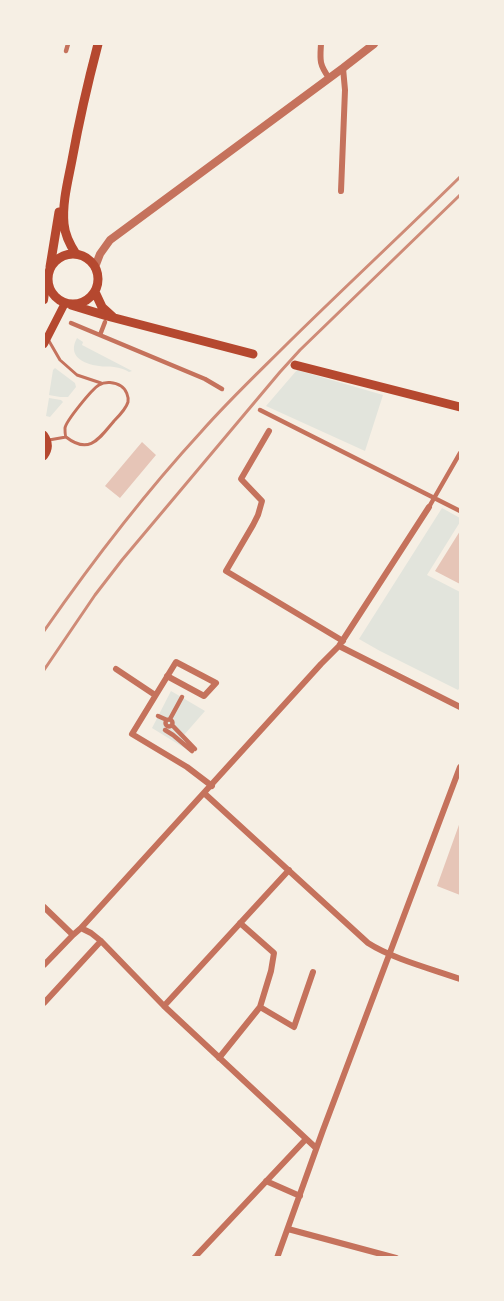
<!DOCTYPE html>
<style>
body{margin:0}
#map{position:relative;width:504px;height:1301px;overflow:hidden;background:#f6efe4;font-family:Roboto,sans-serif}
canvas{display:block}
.frame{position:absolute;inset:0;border:45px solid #f6efe4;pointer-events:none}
</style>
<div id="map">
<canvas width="504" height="1301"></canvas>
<div class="frame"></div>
</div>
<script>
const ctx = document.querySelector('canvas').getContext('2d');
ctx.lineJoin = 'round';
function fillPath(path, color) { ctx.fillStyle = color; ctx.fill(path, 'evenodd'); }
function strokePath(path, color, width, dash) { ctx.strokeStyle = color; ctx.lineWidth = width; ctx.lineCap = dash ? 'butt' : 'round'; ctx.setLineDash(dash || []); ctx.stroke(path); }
const green = new Path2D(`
 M77,338L83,342L82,345L132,371L129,372C124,369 120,368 114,367C109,366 104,367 99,366C83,364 67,356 77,338Z
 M55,368L75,383L76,387L68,397H60L49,395L53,370Z
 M297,370L383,395L365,451L266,406Z
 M49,398L61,400L63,402L50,417L46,416Z
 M442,508L460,518V522L427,575L460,592V687L458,690L380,651L359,639Z
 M171,691L205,711L184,735L191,752L152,728Z`);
const building = new Path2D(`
 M142,442L156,455L120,498L105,486Z
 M460,531V584L435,571Z
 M460,822V895L437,886Z`);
const service = new Path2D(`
 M49,341L60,360L77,375L101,383
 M49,440L66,437C89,455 99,439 114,421C119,416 126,409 128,402C129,397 126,389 121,386C115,382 105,381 99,385C92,389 66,421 65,428C65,429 65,437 66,437`);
const pedestrian = new Path2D(`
 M66,51L68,44
 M71,323L205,379L222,389
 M100,335L105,322
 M260,410L460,511
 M429,507L460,453
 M158,716L167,720
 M170,719L182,697
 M165.5 723a3.5 3.5 0 1 1 7 0a3.5 3.5 0 1 1-7 0Z
 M172,725L195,749
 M165,730L173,735
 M173,735L192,751`);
const minor = new Path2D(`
 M321,44C320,60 319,64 329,78
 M341,191L345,90L343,68
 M269,431L241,479L262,501L258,515L253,525L226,571L343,641
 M339,646L460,707
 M116,669L155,695
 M167,676L204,696L216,683L176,662L132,734L187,767L212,786
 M204,793L368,943C393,959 432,969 460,979
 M44,907L73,935
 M240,923L274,953L271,971L260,1007L294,1027L313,972
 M81,928L91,933L101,941L164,1006L316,1148
 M44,965L73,935L81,928L321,664L339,646L429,507
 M44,1003L101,941
 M164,1006L289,870
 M219,1058L260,1007
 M266,1181L300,1196
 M288,1229L396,1258
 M194,1258L306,1139
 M277,1258L323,1130L460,767`);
const tertiary = new Path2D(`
 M95,267L100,254L110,240L343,68L374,44`);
const secondary = new Path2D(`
 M44,300L47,278
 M44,344L65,303
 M44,435C49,442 49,449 44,456`);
const primary = new Path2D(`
 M48 279a25 25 0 1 1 50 0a25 25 0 1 1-50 0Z
 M76,254C70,245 65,235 64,224C62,203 68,181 72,160C79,121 88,82 98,44
 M50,267L59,212
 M95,292L102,307L113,317
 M71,305L107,316L253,354
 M295,365L460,407`);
const rail = new Path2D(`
 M44,631C92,562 144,494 201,432C229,400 260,371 290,341C346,286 404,232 460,177
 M44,670L95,595L122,560L280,372L300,350L460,195`);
fillPath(green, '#e2e4dc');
fillPath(building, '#e6c5b7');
strokePath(service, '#c5725c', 3);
strokePath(pedestrian, '#c5725c', 4.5);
strokePath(minor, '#c5725c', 6);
strokePath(tertiary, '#c5725c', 8);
strokePath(secondary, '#b5482f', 8);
strokePath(primary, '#b5482f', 9);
strokePath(rail, '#cf8b77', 3);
</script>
